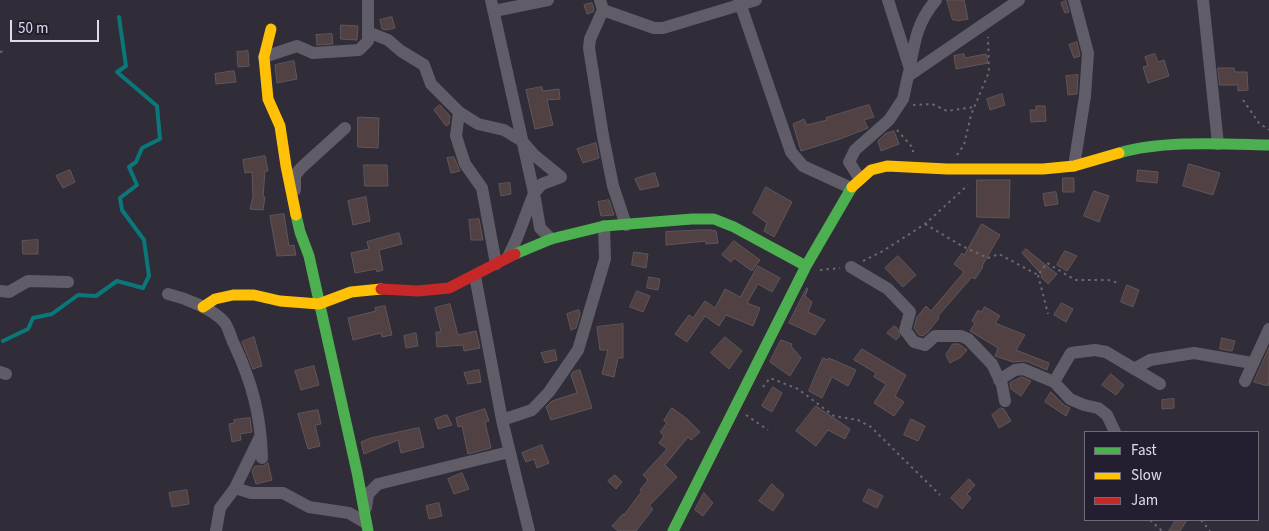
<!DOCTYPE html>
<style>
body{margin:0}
#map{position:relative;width:1269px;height:531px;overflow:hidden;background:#302c38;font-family:"Source Sans 3",sans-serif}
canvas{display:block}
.legend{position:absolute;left:1084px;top:431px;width:175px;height:90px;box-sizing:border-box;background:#251e31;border:1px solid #706a7b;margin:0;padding:6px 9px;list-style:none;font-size:15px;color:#e0dbe9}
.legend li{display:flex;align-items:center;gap:10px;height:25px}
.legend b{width:25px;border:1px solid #706a7b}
.scale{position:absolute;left:10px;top:20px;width:89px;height:22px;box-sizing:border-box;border:2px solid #e0dbe9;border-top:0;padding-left:6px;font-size:15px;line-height:18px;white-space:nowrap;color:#e0dbe9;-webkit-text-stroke:4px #251e31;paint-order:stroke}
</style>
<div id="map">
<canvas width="1269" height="531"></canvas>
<ul class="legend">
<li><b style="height:6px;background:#4caf50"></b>Fast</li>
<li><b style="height:6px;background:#ffc107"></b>Slow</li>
<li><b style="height:6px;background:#c62828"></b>Jam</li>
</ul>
<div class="scale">50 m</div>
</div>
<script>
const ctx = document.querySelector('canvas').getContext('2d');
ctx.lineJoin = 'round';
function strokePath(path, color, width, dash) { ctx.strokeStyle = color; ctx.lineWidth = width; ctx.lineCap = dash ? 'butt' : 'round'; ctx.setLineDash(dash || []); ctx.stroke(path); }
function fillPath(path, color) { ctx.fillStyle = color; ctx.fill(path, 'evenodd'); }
const stream = new Path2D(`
 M3,341L28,329L33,318L52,314L78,295L96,296L117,281L143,288L149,276L144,240L122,210L120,198L137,185L129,167L136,162L142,148L160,139L157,106L117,72L126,66L119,17`);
const building = new Path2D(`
 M947,0H964L968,19L957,21V20H953Z
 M1066,1L1069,12L1065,13L1061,3Z
 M592,3L594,9L593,12L587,14L584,5Z
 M392,17L395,28L386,30L382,29L380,20Z
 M341,25L358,26L357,40L341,39Z
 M332,34L333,44L317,45L316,35Z
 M1077,42L1080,56L1074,58L1069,45Z
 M248,51L249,66L238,67L237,52Z
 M964,54L965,58L986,54L988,63L956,69L954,56Z
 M1155,54L1158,62L1164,60L1169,76L1148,83L1143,67L1148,66L1145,57Z
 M294,61L297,79L277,83L275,65Z
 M1218,68H1234L1235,72H1247L1248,90L1238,91V85H1220Z
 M234,71L236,82L216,84L215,74Z
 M1078,75L1077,94L1068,95L1066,76Z
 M542,87L543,91L559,89L560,99L547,100L553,125L535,129L526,90Z
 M1002,94L1005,105L990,110L987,99Z
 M440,105L450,116L449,124L446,126L434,110Z
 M869,105L874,117L864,120L868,128L840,139L801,151L793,124L804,119L807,125L827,120L826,118Z
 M1036,106H1045L1046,121L1031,122L1030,110H1036Z
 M358,117L379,118L378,148L358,147Z
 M894,131L899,144L881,151L878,141L885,134Z
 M596,143L599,158L583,163L577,149Z
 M265,156L268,171H265L263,197H265L263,210L250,209L253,197L252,172L245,173L243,160Z
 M454,157L460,171L451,173L447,158Z
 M1189,164L1220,173L1213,195L1183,186Z
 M364,165H387L388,186H365Z
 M70,170L75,182L63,188L56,176Z
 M1138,170L1158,172L1157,183L1137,181Z
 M655,173L659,186L640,190L635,179Z
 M1063,178H1074V192H1063Z
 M977,180H1010L1009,218L977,217Z
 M510,183L511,194L501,196L499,184Z
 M766,187L792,202L774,237L764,231L767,223L753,213Z
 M1094,191L1109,196L1099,222L1084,216Z
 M1056,192L1058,204L1045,206L1043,194Z
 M366,197L370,221L353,225L348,201Z
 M609,200L614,215L601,216L598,202Z
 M284,214L289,246L294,245L296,255L277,256L270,216Z
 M479,219L483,240H471L469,220Z
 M982,224L1000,235L982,266L983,267L975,279L972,277L938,316L939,318L928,332L923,336L919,335L914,328L917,317L926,306L931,311L964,272L954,264L962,253L964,255Z
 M698,230H712L716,231L718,243L706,244V241L666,245V232Z
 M399,233L402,244L379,250L383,270L377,272L376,269L355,273L351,253L369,249L367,242Z
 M38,240V254H23L22,241Z
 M734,241L760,260L752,271L734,258L731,262L722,255Z
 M1026,249L1057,274L1048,284L1041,277L1042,275L1022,253Z
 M1065,251L1077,256L1067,271L1057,265Z
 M634,252L648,254L646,268L632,265Z
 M898,256L916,275L903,287L885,268Z
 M758,266L780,278L772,292L758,284L747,303L760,308L753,326L726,315L719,326L705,316L687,342L675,334L689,315L693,318L705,301L715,308L725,289L740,297Z
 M649,277L660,279L658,290L647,288Z
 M1127,285L1139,290L1133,307L1121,302Z
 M807,288L808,289L805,296L812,302L808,312L825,320L815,335L789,323Z
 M637,291L650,296L643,312L630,307Z
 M1062,303L1073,309L1066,322L1054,315Z
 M450,304L458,335L476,331L480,348L464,351L463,345L437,347L436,332H441L435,308Z
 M385,306L392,335L382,337L381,333L353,340L348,318L376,311L375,308Z
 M985,307L1000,316L995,323L1025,335L1016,350L1049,363L1047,370L1026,361L1013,362L995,356L998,348L970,331L975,323L972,321L978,310L981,312Z
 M579,310L580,314L576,328L571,330L567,314Z
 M623,324V358H618L614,377L602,374L608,350H600L597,327Z
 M894,326L897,328L900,336L896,340L887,333Z
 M416,333L418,346L406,348L404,336Z
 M254,337L262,366L253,369L242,342Z
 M725,337L742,351L729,369L711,353Z
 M1222,338L1235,341L1232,351L1220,349Z
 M781,340L792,344L791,346L801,358L790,376L770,362Z
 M953,344H959L967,350L961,357L950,363L946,355Z
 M1269,348V381L1268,386L1254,382Z
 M862,349L906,375L895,396L904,402L894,416L874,403L886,384L874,377L876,373L854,360Z
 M555,350L557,360L545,363L541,353Z
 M823,358L828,360L829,358L856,370L848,386L832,377L822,398L809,391Z
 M314,366L319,385L301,390L295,371Z
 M479,370L481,382L468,384L464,373Z
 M580,370L592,408L551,420L546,407L552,401L577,393L571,375L573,372Z
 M1111,374L1124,385L1116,395L1102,385Z
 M1022,377L1031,381L1021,396L1011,389L1010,383Z
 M773,387L782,393L772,412L762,406Z
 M1051,392L1064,405L1070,408L1066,416L1045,402Z
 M1174,399V408L1162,409V400Z
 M816,406L850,429L845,439L828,430L816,446L796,431Z
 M672,408L686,418L700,432L691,440L688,437L665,465L677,477L649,506L653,509L636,531H618L612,526L623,514L624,515L642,491L640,490L648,480L643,475L667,449L659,443L664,436L660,432L667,423L664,421Z
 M1001,408L1004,409L1011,421L999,428L992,415Z
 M485,409L489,421L485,422L491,448L468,454L462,426L458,427L456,418Z
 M318,410L321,424L315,425L320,446L308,449L298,414Z
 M447,415L452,425L438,429L435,419Z
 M250,418L252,432L240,434L241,440L232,442L229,424L234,423V420Z
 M911,419L925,426L918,441L904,435Z
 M419,428L424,447L401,453L398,440L364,454L361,442L371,438Z
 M542,445L549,463L537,468L534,459L526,462L522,453Z
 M268,463L272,480L256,484L252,471L255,466H263Z
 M462,473L469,489L454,494L448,479Z
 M615,475L622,482L616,489L608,481Z
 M969,479L975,485L967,494L971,498L962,509L951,498Z
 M772,484L784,495L773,511L759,501Z
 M869,489L883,496L877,508L863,501Z
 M187,490L189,504L172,507L169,493Z
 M704,493L713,503L703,516L695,510Z
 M439,503L442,516L429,519L426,506Z
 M1176,520H1187L1180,531H1169Z`);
const path = new Path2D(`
 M0,52L4,51
 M1243,100L1259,123L1269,130
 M913,105L932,104L947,111L974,107
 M897,130L913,148V152
 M957,155L964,145L971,115L989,72L988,37
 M925,224L962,246L988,258L999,254L1038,275L1047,263L1075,280H1108L1119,283
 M863,261L883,251L925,224L968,185
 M820,270L840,268
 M1038,275L1048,314
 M763,387L770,378L798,389L834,416L858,420L871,427L940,495
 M746,415L768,430
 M1150,520L1162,531
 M1201,520L1210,531`);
const street = new Path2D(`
 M491,0L534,193L540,228L551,239
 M600,0L603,10L654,28H663L756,0
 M739,0L791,152L803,166L851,188
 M1074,0L1088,53L1085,96L1074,166
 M1203,0L1218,144
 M603,10L590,39L589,48L603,136L613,186L626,225
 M494,11L548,0
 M368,32L388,40L401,51L424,65L431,84L459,112L478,124L504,130L522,141L534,155L561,177
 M264,57L297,46L313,53L359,50L368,41V0
 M910,66C915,39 918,21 936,0
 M908,76L1019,0
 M459,112L456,136L465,164L482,188L496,264
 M860,179L849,162L855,150L889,120L903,99L908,76L910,69L888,0
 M295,190V175L301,168L345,128
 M508,257L517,238L534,193L542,184L561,177
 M851,267L888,289L910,312L905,330L914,342L925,345L935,336H961L968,339L992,364L1002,385L1005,401
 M475,276L502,420L529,531
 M0,291L9,292L28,281L68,282
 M168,294C185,298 214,309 225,323C229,329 231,338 234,344C252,382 261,416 262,458
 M1134,369L1150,360L1194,353L1252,363
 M0,372L6,374
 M999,380L1015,370L1023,369L1054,382L1070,399L1084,405L1098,408L1107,415L1115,432
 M1245,381L1269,329
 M1054,382L1071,353L1095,350L1106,352L1160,384
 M502,420L532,410L549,392L578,350L605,259L604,226
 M235,488L251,493H283L309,507L349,513L366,523
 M366,508L368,494L378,484L509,452
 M216,531L220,508L235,488L260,437`);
const fast = new Path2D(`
 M1119,153C1163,140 1223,144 1269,145
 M296,215L300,232L309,256L357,472L368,531
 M515,254L551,239L604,226L692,219H714L734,227L806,266
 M673,531L806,266L852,187`);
const slow = new Path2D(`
 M271,29L264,57L268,99L280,126L286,166L296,215
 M852,187L871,170L887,166L947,169H1043L1074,166L1119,153
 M203,307L215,299L233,295H254L280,301L319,304L351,292L381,289`);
const jam = new Path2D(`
 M381,289L418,291L449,288L515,254`);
strokePath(stream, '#0a787a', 4);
fillPath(building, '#514142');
strokePath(building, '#5f575b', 1);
strokePath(path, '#6c6873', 2, [2.5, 4]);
strokePath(street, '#605d69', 12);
strokePath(fast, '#4caf50', 11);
strokePath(slow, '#ffc107', 11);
strokePath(jam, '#c62828', 11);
</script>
